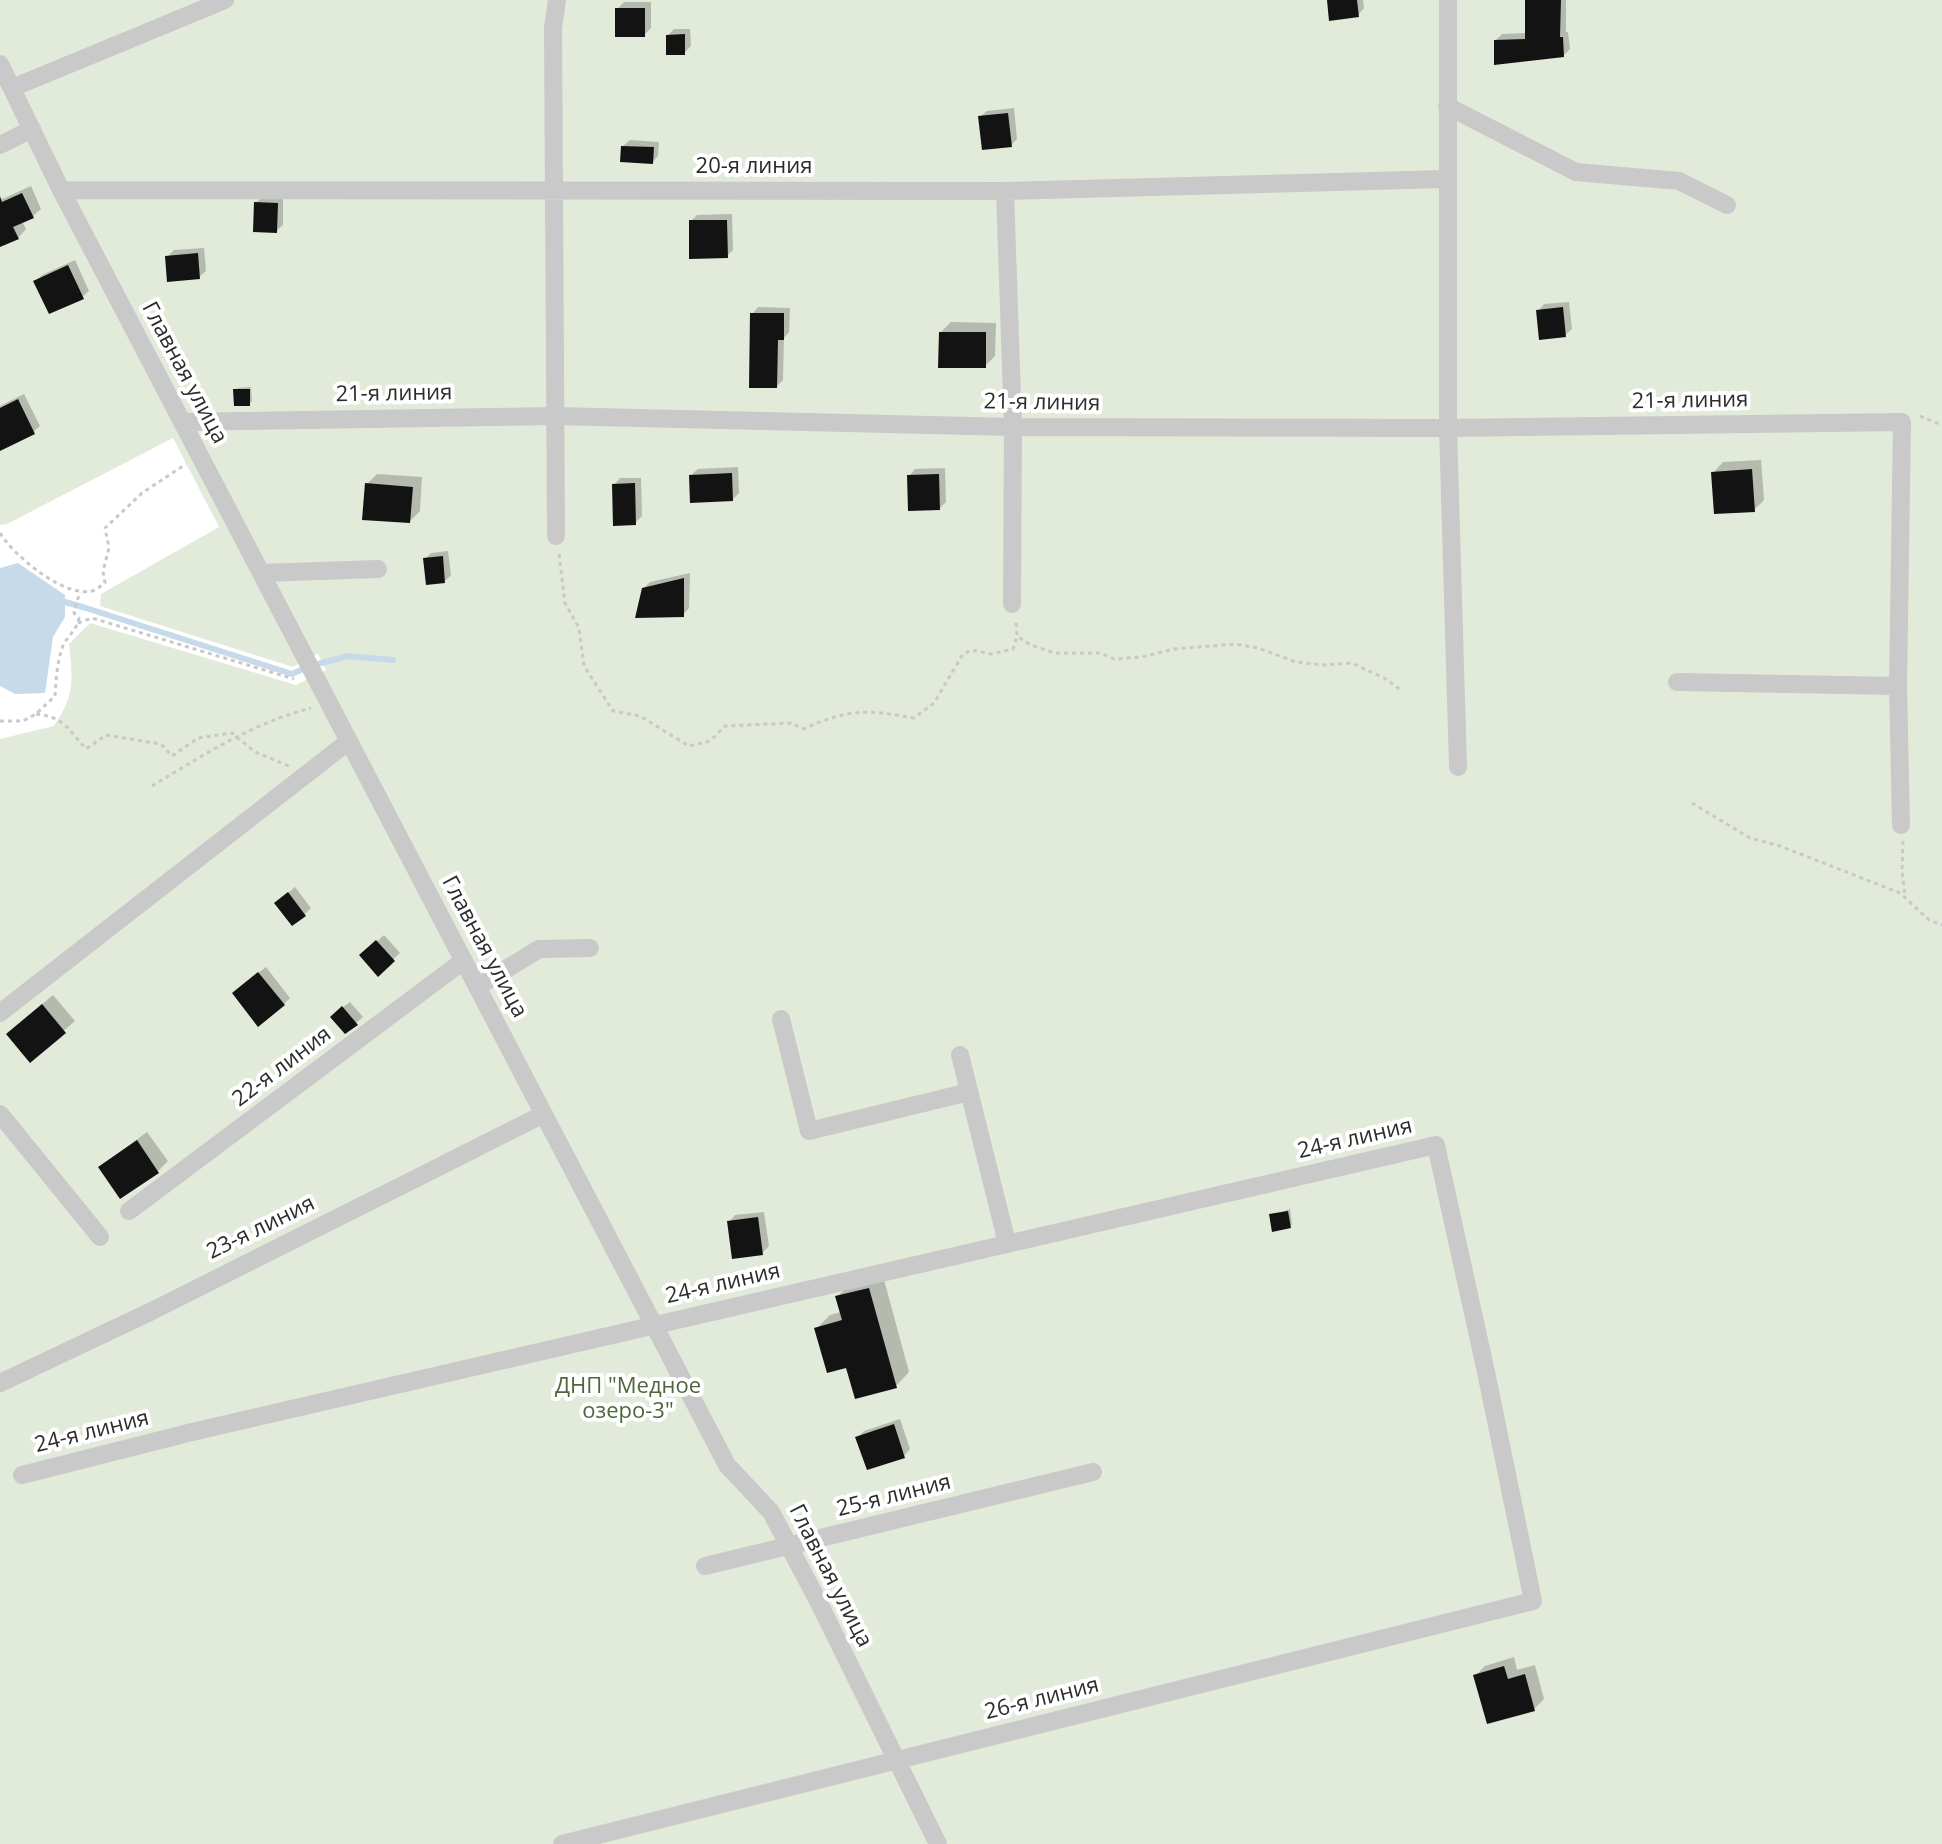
<!DOCTYPE html>
<meta charset="utf-8">
<style>
body{margin:0}
canvas{display:block;background:#fff}
</style>
<canvas width="1942" height="1844"></canvas>
<script>
const ctx = document.querySelector('canvas').getContext('2d');
ctx.lineJoin = 'round';
function fillPath(path, color) { ctx.fillStyle = color; ctx.fill(path, 'evenodd'); }
function strokePath(path, color, width, dash) { ctx.strokeStyle = color; ctx.lineWidth = width; ctx.lineCap = dash ? 'butt' : 'round'; ctx.setLineDash(dash || []); ctx.stroke(path); }
function label(font, color, halo, rows, align = 'center') {
  ctx.font = font + ' "Open Sans",sans-serif'; ctx.lineWidth = 8; ctx.setLineDash([]); ctx.textBaseline = 'middle'; ctx.strokeStyle = halo; ctx.fillStyle = color; for (const [text, x, y, turn = 0] of rows) {
    ctx.save(); ctx.translate(x, y); ctx.rotate((+turn || 0) * Math.PI / 180); ctx.textAlign = isNaN(turn) ? turn : align; if (halo) ctx.strokeText(text, 0, 0); ctx.fillText(text, 0, 0); ctx.restore();
  }
}
const green = new Path2D(`
 M0,0H1942V1844H0V739L54,726C75,695 73,680 69,644L90,623L296,685L326,670L318,654L293,667L100,606L101,594L219,527L173,438L7,524L0,525Z`);
const water = new Path2D(`
 M18,563L65,595V617L53,637L45,693L15,694L0,686V568Z`);
const shadow = new Path2D(`
 M1331,0H1363L1364,8L1358,15Z
 M1527,0H1566V32H1568L1570,49L1564,55L1496,40L1502,34L1527,33Z
 M624,2H651V28L644,35L617,9Z
 M674,29H690L691,46L684,53L668,35Z
 M1014,108L1017,139L1011,145L980,117L987,111Z
 M630,140L659,142L658,156L652,162L623,146Z
 M31,186L41,209L32,217L22,221L26,229L18,238L0,245V195L2,199Z
 M262,197H283V225L276,231L256,203Z
 M732,214L733,250L727,256L691,221L697,215Z
 M204,248L206,271L199,277L168,256L174,250Z
 M75,260L89,291L82,297L36,281L42,275Z
 M1569,302L1572,329L1565,335L1538,311L1544,304Z
 M758,307L790,308L789,332L784,338L783,380L777,386L752,314Z
 M951,322L996,323L995,356L985,366L941,332Z
 M251,387L252,401L249,404L235,390L238,388Z
 M24,394L40,426L33,432L0,449V406Z
 M1761,460L1764,500L1754,510L1713,473L1723,462Z
 M738,467L739,493L733,499L691,475L698,469Z
 M945,468L946,502L940,508L909,476L915,469Z
 M377,474L422,477L420,511L410,521L367,484Z
 M620,478H641L642,516L635,523L614,485Z
 M448,551L451,575L445,581L425,559L431,553Z
 M690,573L689,608L683,615L643,589L650,582Z
 M295,887L311,908L305,914L283,897Z
 M384,935L400,953L378,974L362,956Z
 M266,967L290,998L284,1004L240,987Z
 M53,995L75,1021L30,1060L18,1025Z
 M350,1002L363,1017L356,1023L339,1010Z
 M147,1132L168,1161L158,1171L100,1167Z
 M1290,1209L1292,1224L1290,1226L1271,1215Z
 M764,1212L769,1246L762,1253L729,1222L735,1215Z
 M883,1276L909,1372L896,1386L847,1365L816,1329L830,1315L841,1312L837,1297L851,1283Z
 M900,1419L910,1449L904,1456L858,1437L864,1431Z
 M1514,1657L1517,1670L1535,1665L1544,1699L1534,1709L1475,1676L1485,1666Z`);
const stream = new Path2D(`
 M59,603L65,602L86,608L292,674L303,669
 M318,664L348,656L393,660`);
const building = new Path2D(`
 M1327,0H1357L1359,17L1329,21Z
 M1525,0H1561L1560,37H1563L1564,57L1494,65V40L1525,39Z
 M615,8H645V37H615Z
 M685,34V55H666V35Z
 M1008,113L1012,147L982,150L978,116Z
 M621,146L654,147L653,164L620,162Z
 M22,193L34,218L13,227L19,239L0,247V197L2,202Z
 M254,202L278,203L277,233L253,232Z
 M689,220H727L728,258L689,259Z
 M198,253L200,279L167,282L165,256Z
 M68,265L84,299L49,314L33,281Z
 M1563,307L1566,337L1539,340L1536,310Z
 M750,313H784V340H778L777,388H749Z
 M939,332H986V368H938Z
 M233,389H250V406H234Z
 M18,399L35,434L0,451V408Z
 M1752,469L1755,512L1714,514L1711,472Z
 M732,473L733,501L690,503L689,475Z
 M939,474L940,510L908,511L907,475Z
 M365,483L413,487L410,523L362,520Z
 M635,483L636,525L613,526L612,484Z
 M443,556L445,583L426,585L423,558Z
 M684,578V617L635,618L642,588Z
 M288,892L306,916L292,926L274,903Z
 M376,940L395,961L378,977L359,955Z
 M258,972L285,1005L258,1027L232,993Z
 M42,1004L66,1033L30,1063L6,1034Z
 M342,1006L358,1025L345,1034L330,1017Z
 M137,1140L159,1173L120,1199L98,1167Z
 M1288,1211L1291,1228L1272,1232L1269,1214Z
 M758,1217L763,1255L732,1259L727,1221Z
 M869,1288L897,1388L855,1399L846,1368L827,1373L814,1328L842,1320L835,1296Z
 M894,1424L905,1458L867,1470L855,1437Z
 M1504,1666L1508,1679L1525,1674L1535,1711L1487,1724L1473,1675Z`);
const path = new Path2D(`
 M1920,416L1942,425
 M0,533C13,555 67,601 95,590C97,589 103,584 105,583L103,571L109,548L105,528L142,493L186,464
 M559,554L565,603L579,628L584,666L613,711L640,716L689,746L710,741L725,726L791,723L803,729C849,709 865,709 914,718L934,703L963,654L972,650L991,654L1013,649L1017,636
 M78,623L92,618L294,679
 M1016,623L1017,636L1029,644L1054,653H1101L1114,659L1142,657L1174,649L1235,644L1258,648L1296,662L1322,665L1352,663L1386,679L1402,691
 M36,714C64,717 68,729 86,749L106,735L161,744L172,756L198,738L232,733L255,752L289,766
 M0,721H23L36,714L55,696C56,680 57,661 63,646C68,635 77,630 79,618L74,613L78,598L82,593
 M152,786C203,755 253,723 311,708
 M1692,803L1750,838L1780,846L1900,893L1929,920L1942,925
 M1903,841L1902,871L1905,897`);
const street = new Path2D(`
 M1448,0V428L1458,767
 M0,64L61,190L727,1465L771,1512L818,1601L938,1844
 M12,88L225,0
 M1447,106L1576,172L1679,181L1727,205
 M0,145L32,129
 M61,190L1005,191L1446,179
 M1005,191L1013,427L1012,604
 M182,422L555,416L1013,427L1448,428L1902,422L1898,686L1901,825
 M556,536L553,28L557,0
 M261,573L378,569
 M1677,682L1898,686
 M477,987L539,949L590,948
 M0,1013L349,741
 M781,1019L809,1131L969,1092
 M960,1055L1007,1243
 M0,1114L100,1237
 M129,1211L463,961
 M0,1383L152,1311L544,1114
 M22,1475L192,1432L1436,1145L1486,1372L1533,1601L562,1844
 M705,1566L1093,1472`);
const streetNames = [
 ["20-я линия",754,167],
 ["Главная улица",184,373,62],
 ["21-я линия",394,394,-1],
 ["21-я линия",1690,401,-1],
 ["21-я линия",1042,403,1],
 ["Главная улица",484,947,62],
 ["22-я линия",282,1067,-37],
 ["24-я линия",1355,1139,-13],
 ["23-я линия",261,1228,-26],
 ["24-я линия",723,1284,-13],
 ["24-я линия",92,1432,-14],
 ["25-я линия",894,1496,-14],
 ["Главная улица",830,1576,63],
 ["26-я линия",1042,1699,-14]
];
const parkNames = [
 ["ДНП \"Медное",628,1387],
 ["озеро-3\"",628,1412]
];
fillPath(green, '#e2eada');
fillPath(water, '#c7dae9');
fillPath(shadow, '#0003');
strokePath(stream, '#c7dae9', 6);
fillPath(building, '#131313');
strokePath(path, '#c9c9c9', 3, [4, 4]);
strokePath(street, '#c9c9c9', 18);
label('22px', '#2c2c2c', '#fff', streetNames);
label('22px', '#4d663c', '#fff', parkNames);
</script>
